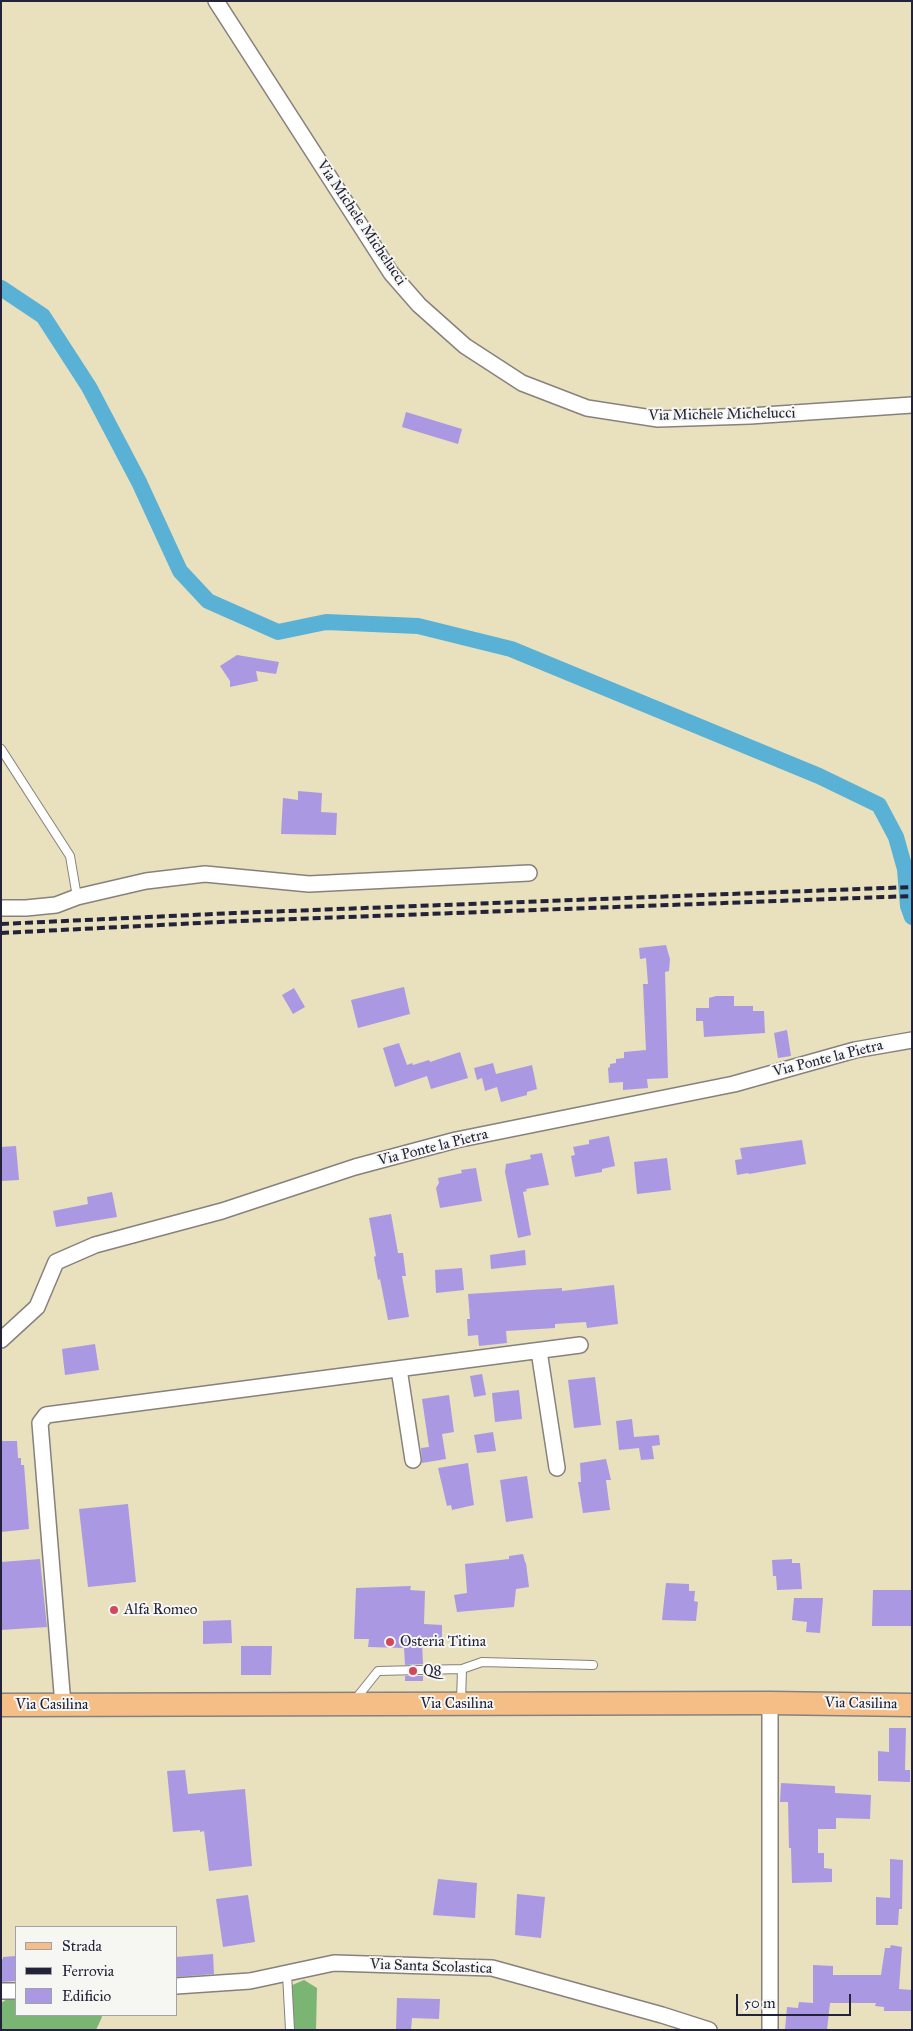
<!DOCTYPE html>
<style>
body{margin:0}
#map{position:relative;width:913px;height:2031px;overflow:hidden;background:#e9e0be;font-family:"IM FELL Great Primer",serif}
canvas{display:block}
.frame{position:absolute;inset:0;border:2px solid #22223b;pointer-events:none}
.legend{position:absolute;left:15px;top:1926px;width:162px;height:90px;box-sizing:border-box;background:#f6f6f2;border:1px solid #a1a1a9;margin:0;padding:6px 9px;list-style:none;font-size:15px;color:#22223b}
.legend li{display:flex;align-items:center;gap:10px;height:25px}
.legend b{width:25px;border:1px solid #a1a1a9}
.scale{position:absolute;left:736px;top:1994px;width:115px;height:22px;box-sizing:border-box;border:2px solid #22223b;border-top:0;padding-left:6px;font-size:15px;line-height:18px;white-space:nowrap;color:#22223b;-webkit-text-stroke:4px #f6f6f2;paint-order:stroke}
</style>
<div id="map">
<canvas width="913" height="2031"></canvas>
<div class="frame"></div>
<ul class="legend">
<li><b style="height:6px;background:#f6be87"></b>Strada</li>
<li><b style="height:6px;background:#22223b"></b>Ferrovia</li>
<li><b style="height:14px;background:#aa98e3"></b>Edificio</li>
</ul>
<div class="scale">50 m</div>
</div>
<script>
const ctx = document.querySelector('canvas').getContext('2d');
ctx.lineJoin = 'round';
function fillPath(path, color) { ctx.fillStyle = color; ctx.fill(path, 'evenodd'); }
function strokePath(path, color, width, dash) { ctx.strokeStyle = color; ctx.lineWidth = width; ctx.lineCap = dash ? 'butt' : 'round'; ctx.setLineDash(dash || []); ctx.stroke(path); }
function label(font, color, halo, rows, align = 'center') {
  ctx.font = font + ' "IM FELL Great Primer",serif'; ctx.lineWidth = 4; ctx.setLineDash([]); ctx.textBaseline = 'middle'; ctx.strokeStyle = halo; ctx.fillStyle = color; for (const [text, x, y, turn = 0] of rows) {
    ctx.save(); ctx.translate(x, y); ctx.rotate((+turn || 0) * Math.PI / 180); ctx.textAlign = isNaN(turn) ? turn : align; if (halo) ctx.strokeText(text, 0, 0); ctx.fillText(text, 0, 0); ctx.restore();
  }
}
const forest = new Path2D(`
 M304,1980L317,1988L316,2030H286L290,1986Z
 M16,1996V2015H101L102,2017L96,2030H1V2003L9,1998Z`);
const canal = new Path2D(`
 M1,288L43,316L89,387L139,482L180,571L208,601L278,632L326,622L418,626L511,649L819,776L879,805L896,837L905,869L908,906L912,917`);
const building = new Path2D(`
 M406,412L462,429L458,444L402,427Z
 M237,655L279,662L276,674L256,671L258,681L230,687V681L220,666Z
 M298,791L322,793L321,812L337,813L336,835L281,834L283,798L298,800Z
 M666,945L670,959L669,971L665,972L668,1078L647,1079L648,1088L623,1090V1082L609,1083L608,1068L610,1067V1064L616,1063V1059L624,1058V1052L646,1050L643,984H648L646,958L640,959L639,948Z
 M404,987L410,1014L358,1028L351,1000Z
 M294,988L305,1007L293,1014L282,995Z
 M716,996H734V1006H753V1011H764L765,1033L704,1037L703,1021H696V1008H709V998Z
 M787,1030L791,1056L778,1058L774,1033Z
 M399,1043L407,1065L412,1063L413,1065L429,1060L430,1062L460,1052L468,1078L431,1089L427,1076L395,1087L383,1048Z
 M493,1063L496,1074L532,1065L537,1089L527,1092V1095L501,1102L497,1087L485,1091L482,1078L477,1080L474,1068Z
 M609,1136L615,1166L602,1169V1172L575,1177L571,1156L575,1155L573,1147L589,1144V1140Z
 M802,1140L806,1164L749,1174L748,1173L737,1175L735,1160L742,1159L740,1148Z
 M16,1146L19,1180L1,1181V1147Z
 M542,1153L549,1185L526,1189L527,1191L523,1192L531,1235L518,1238L505,1172L506,1164L531,1159L530,1155Z
 M667,1158L671,1190L637,1194L634,1162Z
 M476,1168L482,1201L440,1208L436,1188L439,1183L438,1178L462,1173L461,1170Z
 M112,1192L117,1217L56,1227L53,1211L88,1204L87,1197Z
 M391,1214L398,1253H403L406,1276H402L409,1317L388,1320L380,1279L378,1280L374,1257L376,1256L369,1218Z
 M525,1250L526,1265L491,1269L490,1255Z
 M462,1268L464,1290L436,1293L435,1270Z
 M614,1285L618,1324L587,1328L586,1322L555,1324V1328L506,1331L507,1343L479,1346L478,1335L468,1336L467,1319H470L468,1294L562,1288V1291Z
 M95,1344L99,1370L65,1375L62,1349Z
 M482,1374L486,1395L474,1397L470,1376Z
 M595,1377L601,1425L574,1428L568,1380Z
 M519,1390L522,1419L495,1422L492,1393Z
 M449,1395L454,1432L442,1434L446,1459L422,1463L421,1448L429,1447L422,1399Z
 M632,1419L634,1437L659,1435L660,1445L652,1446L654,1459L641,1460L639,1448L619,1450L616,1421Z
 M493,1432L496,1451L477,1453L474,1435Z
 M1,1441H17L18,1458H21V1465H24L29,1529L1,1532Z
 M606,1459L611,1480H606L610,1510L583,1513L578,1482H581L580,1463Z
 M468,1463L474,1505L452,1510L451,1505L447,1506L438,1468Z
 M527,1476L533,1518L506,1522L500,1480Z
 M128,1504L136,1582L88,1587L79,1509Z
 M523,1554L525,1562L526,1563L529,1587L516,1589L514,1607L457,1612L454,1595L467,1593L465,1564L509,1559V1556Z
 M40,1559L47,1627L1,1630V1562Z
 M792,1559V1563H800L802,1589L777,1590L776,1576H773L772,1560Z
 M666,1583L689,1584V1591H695L694,1601L698,1602L696,1621L662,1620Z
 M411,1586L410,1590L425,1591L424,1624L442,1625V1641L422,1642L423,1664L405,1665L404,1648L368,1647L369,1639H354L356,1588Z
 M873,1590H912V1626H872Z
 M794,1598H823L820,1633L806,1632L807,1622L792,1620Z
 M231,1620L232,1643L203,1644V1621Z
 M241,1646H272L271,1675H241Z
 M405,1676H423V1681H405Z
 M889,1728H906L905,1770H910V1782L878,1781V1751L889,1752Z
 M185,1770L188,1794L245,1789L252,1866L209,1871L204,1831L200,1832V1830L173,1832L167,1771Z
 M781,1783L835,1786V1793L871,1795L870,1819L836,1818V1829H818V1853H824V1868L832,1869V1882L792,1883L791,1848H789L788,1802H780Z
 M890,1859L903,1860L902,1909H899L898,1925H876V1897L890,1898Z
 M438,1879L477,1883L475,1918L433,1915Z
 M517,1894L545,1897L541,1938L515,1935Z
 M248,1895L255,1942L223,1947L216,1899Z
 M891,1945L902,1947L899,1989L912,1990V2011H884V2007L875,2006L876,2003H830L827,2030H785L787,2007L798,2008L799,2002L813,2003V1965L833,1966V1975H881L885,1948H890Z
 M213,1954L214,1974L176,1977V1957Z
 M16,1956V1981L1,1982V1960L3,1959V1957Z
 M397,1998L440,1999L439,2019L412,2018L411,2030H396Z`);
const lane = new Path2D(`
 M1,749L70,856L77,897
 M462,1669L482,1662L593,1665
 M354,1701L378,1671L462,1669L461,1702
 M287,1974L290,2030`);
const street = new Path2D(`
 M216,1L391,273L419,305L465,346L522,383L587,408L658,419L750,416L912,405
 M1,908H26L56,905L77,897L146,881L205,874L309,884L529,873
 M1,1340L37,1307L56,1262L95,1245L222,1211L355,1167L456,1140L734,1084L855,1050L912,1040
 M539,1351L557,1468
 M399,1369L413,1460
 M63,1705L40,1423L46,1415L580,1345
 M176,1986L250,1981L334,1963L492,1968L662,2015L709,2030
 M1,1991H16
 M770,2030V1703`);
const primary = new Path2D(`
 M1,1705L770,1703L912,1705`);
const rail = new Path2D(`
 M1,924L235,913L912,887
 M1,933L240,921L912,896`);
const markers = [
 [114,1610,5,"#d1495b"],
 [390,1642,5,"#d1495b"],
 [413,1671,5,"#d1495b"]
];
const streetNames = [
 ["Via Michele Michelucci",361,223,56],
 ["Via Michele Michelucci",722,415,-1],
 ["Via Ponte la Pietra",828,1059,-14],
 ["Via Ponte la Pietra",433,1148,-14],
 ["Via Casilina",457,1704],
 ["Via Casilina",861,1704,1],
 ["Via Casilina",52,1705],
 ["Via Santa Scolastica",431,1967,2]
];
const poiNames = [
 ["Alfa Romeo",124,1610],
 ["Osteria Titina",400,1642],
 ["Q8",423,1671]
];
fillPath(forest, '#7bb573');
strokePath(canal, '#59b1d6', 16);
fillPath(building, '#aa98e3');
strokePath(lane, '#86817c', 10);
strokePath(street, '#86817c', 18);
strokePath(primary, '#86817c', 25);
strokePath(lane, '#fff', 8);
strokePath(street, '#fff', 15);
strokePath(primary, '#f6be87', 22);
strokePath(rail, '#22223b', 4, [8, 4]);
for (const [x, y, r, color] of markers) { const dot = new Path2D(); dot.arc(x, y, r, 0, 2 * Math.PI); ctx.fillStyle = color; ctx.fill(dot); strokePath(dot, '#f6f6f2', 2); }
label('15px', '#22223b', '#f6f6f2', streetNames);
label('15px', '#22223b', '#f6f6f2', poiNames, 'left');
</script>
